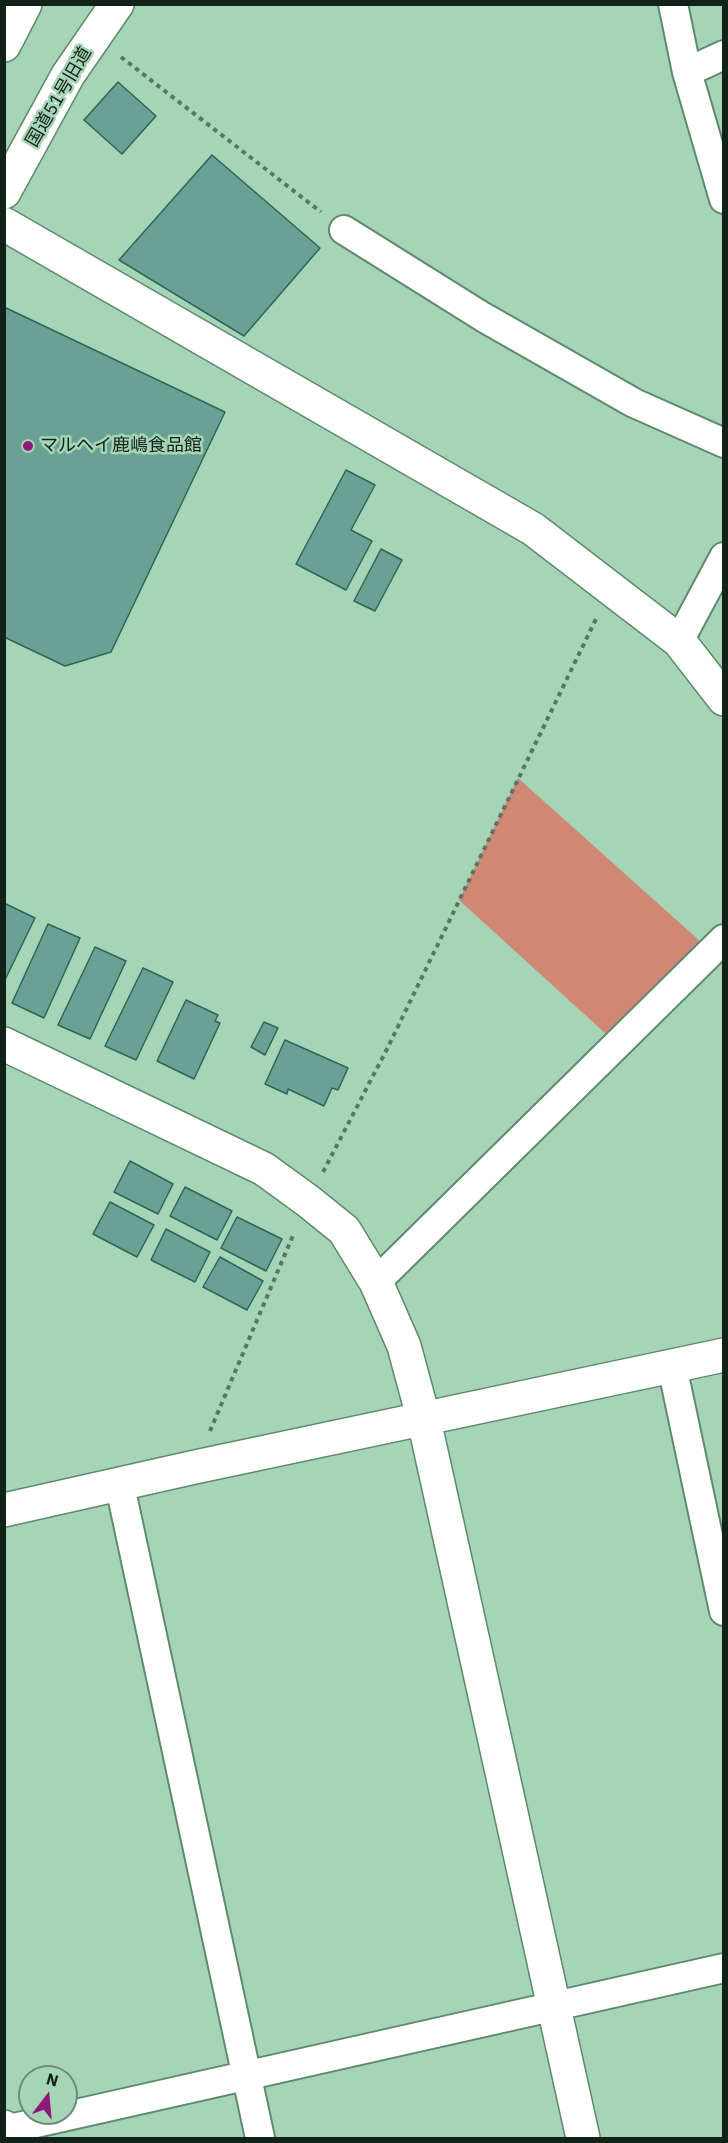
<!DOCTYPE html>
<meta charset="utf-8">
<style>
body{margin:0}
#map{position:relative;width:728px;height:2143px;overflow:hidden;background:#a6d4b7;font-family:"IBM Plex Sans",sans-serif}
canvas{display:block}
.frame{position:absolute;inset:0;border:6px solid #112318;pointer-events:none}
.north{position:absolute;left:18px;top:2065px;width:60px;height:60px;box-sizing:border-box;background:#a6d4b7;border:2px solid #6a8d77;border-radius:50%;rotate:16deg;font-size:16px;font-weight:700;line-height:24px;text-align:center;color:#112318}
.north::after{content:'';display:block;margin:auto;width:21px;height:27px;background:#8d1879;clip-path:polygon(50% 0,100% 100%,50% 72%,0 100%)}
</style>
<div id="map">
<canvas width="728" height="2143"></canvas>
<div class="frame"></div>
<div class="north">N</div>
</div>
<script>
const ctx = document.querySelector('canvas').getContext('2d');
ctx.lineJoin = 'round';
function fillPath(path, color) { ctx.fillStyle = color; ctx.fill(path, 'evenodd'); }
function strokePath(path, color, width, dash) { ctx.strokeStyle = color; ctx.lineWidth = width; ctx.lineCap = dash ? 'butt' : 'round'; ctx.setLineDash(dash || []); ctx.stroke(path); }
function label(font, color, halo, rows, align = 'center') {
  ctx.font = font + ' "IBM Plex Sans","Noto Sans JP",sans-serif'; ctx.lineWidth = 5; ctx.setLineDash([]); ctx.textBaseline = 'middle'; ctx.strokeStyle = halo; ctx.fillStyle = color; for (const [text, x, y, turn = 0] of rows) {
    ctx.save(); ctx.translate(x, y); ctx.rotate((+turn || 0) * Math.PI / 180); ctx.textAlign = isNaN(turn) ? turn : align; if (halo) ctx.strokeText(text, 0, 0); ctx.fillText(text, 0, 0); ctx.restore();
  }
}
const green = new Path2D(`
 M518,778L711,951L617,1044L459,900Z`);
const building = new Path2D(`
 M118,82L156,116L122,154L84,120Z
 M212,155L320,248L244,336L119,260Z
 M4,307L225,412L111,652L65,666L4,637Z
 M346,470L375,485L351,530L372,541L346,590L296,564Z
 M381,549L402,560L375,611L354,601Z
 M4,903L35,918L4,982Z
 M48,924L80,938L44,1018L12,1003Z
 M95,947L126,961L90,1039L58,1025Z
 M143,968L173,982L136,1060L105,1046Z
 M186,1000L218,1015L215,1021L220,1023L194,1079L157,1061Z
 M264,1022L278,1028L265,1055L251,1047Z
 M285,1040L348,1068L338,1090L332,1088L324,1106L288,1089L287,1094L265,1084Z
 M130,1161L173,1184L158,1214L114,1192Z
 M185,1187L232,1211L217,1240L170,1216Z
 M110,1202L154,1225L137,1257L93,1234Z
 M237,1217L282,1239L266,1271L221,1248Z
 M166,1229L210,1252L195,1282L151,1260Z
 M220,1257L263,1281L247,1310L203,1287Z`);
const path = new Path2D(`
 M121,57L321,212
 M323,1172L387,1049L596,619
 M210,1431L294,1233`);
const minor = new Path2D(`
 M673,4L687,72L724,199
 M687,72L724,55
 M344,230L483,317L634,403L724,443
 M679,641L724,557
 M376,1282L724,939
 M672,1366L724,1611
 M120,1486L260,2138
 M5,2130L724,1968`);
const tertiary = new Path2D(`
 M4,192L68,75L117,4
 M4,224L533,529L679,641L724,699
 M4,1044L264,1169L308,1201L344,1230L376,1282L404,1346L424,1420L583,2138
 M4,1510L195,1467L724,1355
 M4,2127L7,2138`);
const trunk = new Path2D(`
 M4,45L25,4`);
const markers = [
 [28,446,6,"#8d1879"]
];
const streetNames = [
 ["国道51号旧道",59,97,-60]
];
const poiNames = [
 ["マルヘイ鹿嶋食品館",40,446]
];
fillPath(green, '#d08773');
fillPath(building, '#69a294');
strokePath(building, '#2d6659', 1.5);
strokePath(minor, '#5e8a6f', 32);
strokePath(tertiary, '#5e8a6f', 36);
strokePath(trunk, '#5e8a6f', 36);
strokePath(path, '#587763', 4, [4.5, 4.5]);
strokePath(minor, '#fff', 28);
strokePath(tertiary, '#fff', 33);
strokePath(trunk, '#fff', 33);
for (const [x, y, r, color] of markers) { const dot = new Path2D(); dot.arc(x, y, r, 0, 2 * Math.PI); ctx.fillStyle = color; ctx.fill(dot); strokePath(dot, '#a6d4b7', 2); }
label('18px', '#112318', '#a6d4b7', streetNames);
label('18px', '#112318', '#a6d4b7', poiNames, 'left');
</script>
